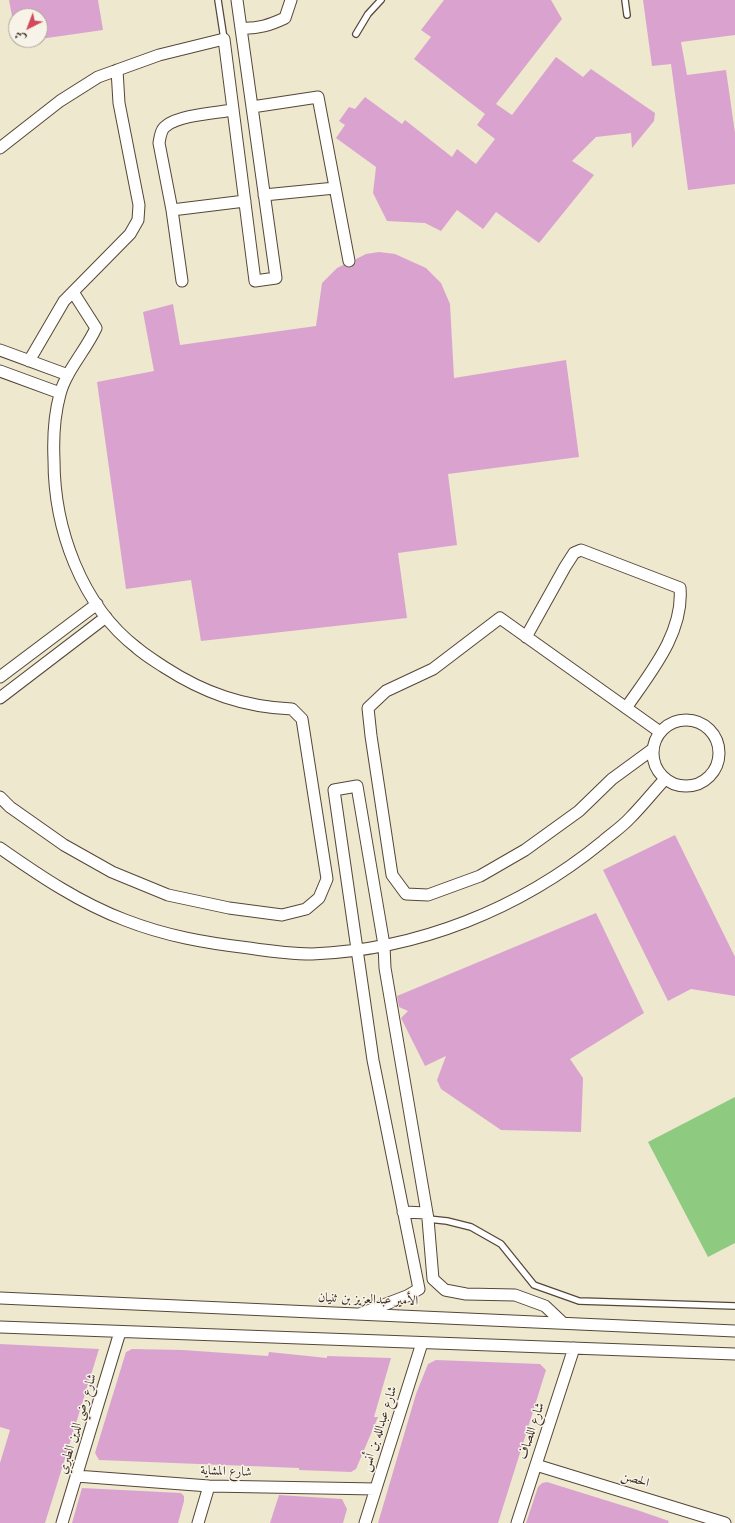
<!DOCTYPE html>
<meta charset="utf-8">
<style>
body{margin:0}
#map{position:relative;width:735px;height:1523px;overflow:hidden;background:#ede8ce;font-family:Cardo,Amiri,serif}
canvas{display:block}
.north{position:absolute;left:8px;top:8px;width:40px;height:40px;box-sizing:border-box;background:#f7f3e8;border:1px solid #aca397;border-radius:50%;rotate:222deg;font-size:11px;font-weight:700;line-height:16px;text-align:center;color:#3b2a1e}
.north::after{content:'';display:block;margin:auto;width:14px;height:18px;background:#d1495b;clip-path:polygon(50% 0,100% 100%,50% 72%,0 100%)}
</style>
<div id="map">
<canvas width="735" height="1523"></canvas>
<div class="north">ش</div>
</div>
<script>
const ctx = document.querySelector('canvas').getContext('2d');
ctx.lineJoin = 'round';
function fillPath(path, color) { ctx.fillStyle = color; ctx.fill(path, 'evenodd'); }
function strokePath(path, color, width, dash) { ctx.strokeStyle = color; ctx.lineWidth = width; ctx.lineCap = dash ? 'butt' : 'round'; ctx.setLineDash(dash || []); ctx.stroke(path); }
function label(font, color, halo, rows, align = 'center') {
  ctx.font = font + ' Cardo,Amiri,serif'; ctx.lineWidth = 3; ctx.setLineDash([]); ctx.textBaseline = 'middle'; ctx.strokeStyle = halo; ctx.fillStyle = color; for (const [text, x, y, turn = 0] of rows) {
    ctx.save(); ctx.translate(x, y); ctx.rotate((+turn || 0) * Math.PI / 180); ctx.textAlign = isNaN(turn) ? turn : align; if (halo) ctx.strokeText(text, 0, 0); ctx.fillText(text, 0, 0); ctx.restore();
  }
}
const green = new Path2D(`
 M735,1097V1243L708,1257L648,1142Z`);
const building = new Path2D(`
 M9,0H98L103,30L40,39V16H12Z
 M444,0H551L562,19L496,104L512,115L556,57L583,77L591,69L655,113L654,121L632,148L631,133L596,137L572,161L594,175L539,243L496,212L483,229L457,210L441,231L425,223L387,221L373,193L376,167L336,138L345,125L339,121L349,107L355,109L365,97L402,124L405,120L452,157L457,149L476,164L495,139L477,125L485,114L414,59L431,37L421,30Z
 M643,0H735V35L681,42L687,75L726,70L735,133V184L688,190L671,64L652,66Z
 M379,252L395,254L426,268L441,283L450,304L454,378L566,360L579,457L448,474L457,545L398,553L407,618L201,641L191,580L126,589L97,382L154,371L143,312L173,304L180,345L316,326L322,283L337,268L343,265L351,268L355,264L356,259L366,254Z
 M675,835L735,957V996L691,989L668,1001L603,870Z
 M596,913L644,1013L570,1059L583,1078L581,1132L501,1130L441,1089L437,1080L446,1056L425,1066L401,1018L408,1011L399,1007L397,996Z
 M0,1344L99,1349L45,1523H0V1463L10,1430L0,1427Z
 M132,1349L183,1350L268,1356L269,1352L327,1358V1356L391,1358L374,1417H378L356,1469L351,1472L299,1470V1468L99,1460L95,1453L126,1352Z
 M436,1360L540,1364L546,1370L498,1523H378L416,1394L428,1364Z
 M547,1482L637,1510L669,1521L668,1523H526L538,1487L542,1483Z
 M82,1488L181,1493L184,1496V1501L178,1523H72Z
 M279,1495L342,1499L347,1509L343,1523H270Z`);
const lane = new Path2D(`
 M218,0L224,39
 M625,0L627,15
 M356,34L368,14L381,0
 M428,1219L447,1221L471,1227L501,1244L534,1285L579,1301L735,1306`);
const street = new Path2D(`
 M241,28C258,29 270,25 285,18L291,0
 M252,107L318,97L349,261
 M0,148L60,101L98,77L159,55L224,39L255,281L276,278L237,0
 M264,195L335,188
 M172,210L159,143C160,137 161,129 166,126C179,115 216,113 233,110
 M182,281L172,210L245,201
 M0,350L68,375
 M29,361L64,301L130,234L138,220L139,205L119,103L117,70
 M0,371L60,393
 M526,637L565,567L574,553L581,550L680,588C684,633 650,673 626,708
 M0,677L97,604
 M0,698L106,617
 M653 753a33 33 0 1 1 66 0a33 33 0 1 1-66 0Z
 M653,749L612,779L579,811L525,850L480,876L428,895L406,894L392,875L371,736L368,708L386,691L433,669L500,618L660,732
 M0,797L10,807L64,845L112,872L168,895L229,908L282,915L306,909L319,898L327,879L302,719L292,709C244,707 204,693 164,667C155,661 145,655 137,648C81,605 54,528 54,460C53,438 54,416 60,394C66,371 86,350 96,328L73,292
 M0,848C40,876 80,903 125,920C166,936 206,943 249,948C269,951 291,954 312,954C418,950 520,909 602,842C611,834 622,827 630,818C642,806 653,792 665,779
 M403,1212L427,1213
 M0,1298L735,1331
 M360,1314L407,1296L419,1289L373,1060L334,790L357,786L384,945L385,968L428,1219L433,1279L445,1290L466,1294L515,1295L545,1306L563,1323
 M0,1327L735,1354
 M536,1465L725,1523
 M76,1476L209,1486L376,1489
 M62,1523L120,1332
 M198,1523L209,1486
 M365,1523L422,1343
 M517,1523L574,1348`);
const streetNames = [
 ["الأمير عبدالعزيز بن ثنيان",368,1300,2],
 ["شارع رضي الدين الطبري",78,1424,-73],
 ["شارع عبدالله بن أنس",380,1429,-72],
 ["شارع اللصاف",532,1431,-72],
 ["شارع المشاية",226,1472,2],
 ["الحصن",635,1480,17]
];
fillPath(green, '#8ecb80');
fillPath(building, '#daa3cf');
strokePath(lane, '#564638', 8);
strokePath(street, '#564638', 13);
strokePath(lane, '#fff', 5.5);
strokePath(street, '#fff', 11);
label('13px', '#3b2a1e', '#f7f3e8', streetNames);
</script>
